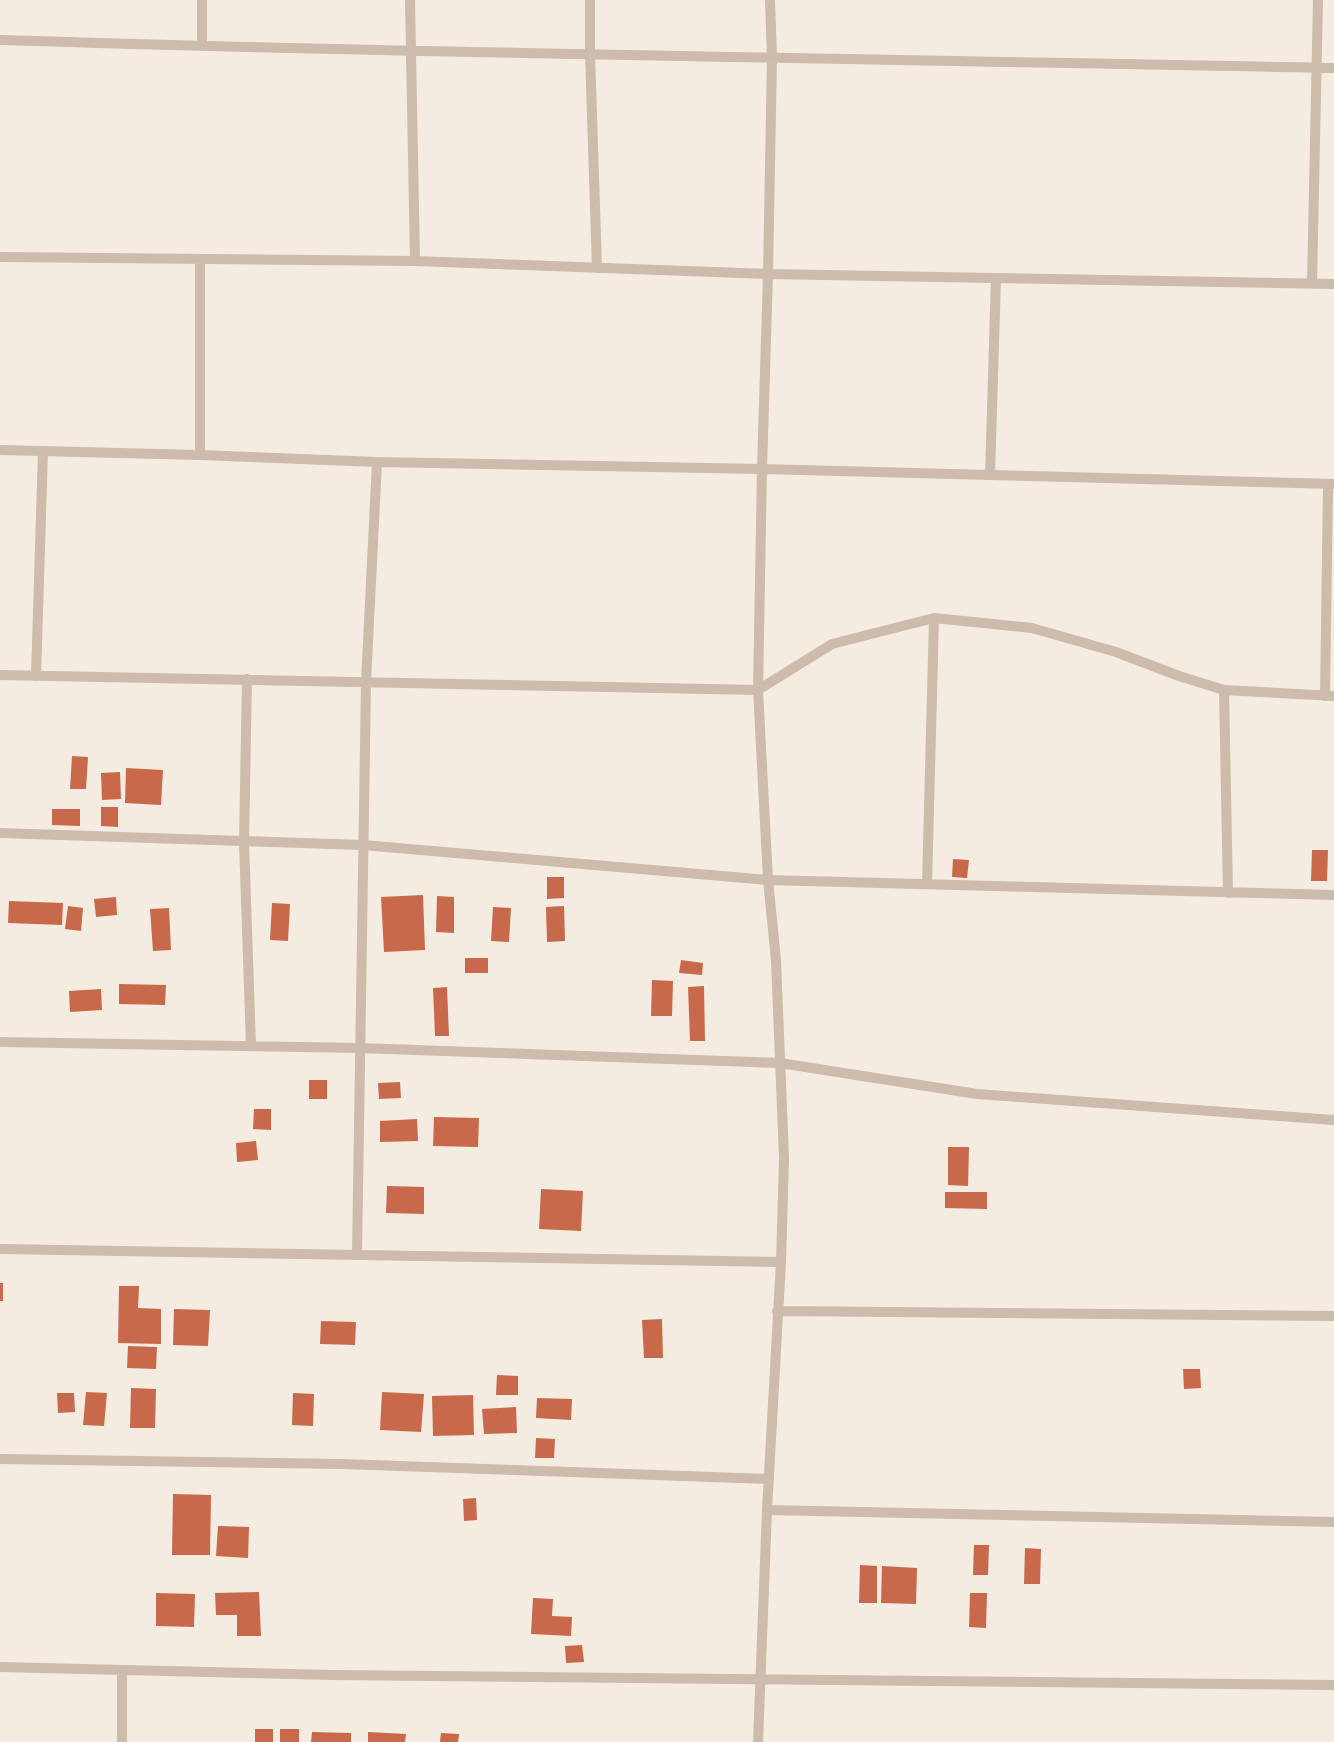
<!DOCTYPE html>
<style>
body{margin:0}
canvas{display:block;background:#f4ebe1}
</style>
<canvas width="1334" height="1742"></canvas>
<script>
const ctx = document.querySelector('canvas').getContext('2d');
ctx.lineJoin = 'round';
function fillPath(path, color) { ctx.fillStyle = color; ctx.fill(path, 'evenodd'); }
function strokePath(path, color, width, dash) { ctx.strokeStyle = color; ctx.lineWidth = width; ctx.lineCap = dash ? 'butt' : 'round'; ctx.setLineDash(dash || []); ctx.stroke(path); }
const building = new Path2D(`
 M72,756L88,757L86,789H70Z
 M126,768L163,770L161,805L125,803Z
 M120,772L121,799L102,800L101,773Z
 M101,807H118V827L101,826Z
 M52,809H80V826L52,825Z
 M1312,850H1328L1327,881H1311Z
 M953,859L969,860L967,878L952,877Z
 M547,877H564V898L547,899Z
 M423,895L425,950L384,952L381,897Z
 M437,896L454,897V933L436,932Z
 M116,897L117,915L96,917L94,899Z
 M9,901L63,903L62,925L8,923Z
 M272,903L290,904L288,941L270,940Z
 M68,906L83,908L81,931L65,929Z
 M564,906L565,941L547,942L546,907Z
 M493,907L511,908L509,942L491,941Z
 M169,908L171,950L153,951L150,909Z
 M465,958H488V973H465Z
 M681,960L703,963L702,975L679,973Z
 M652,980L673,981L672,1016H651Z
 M119,984L166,985L165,1005L119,1004Z
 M704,986L705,1041H690L688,987Z
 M447,987L449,1036H435L433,988Z
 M101,989L102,1010L70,1012L69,991Z
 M309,1080H327V1099H309Z
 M400,1082L401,1098L379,1099L378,1083Z
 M254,1109H271V1130L253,1129Z
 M434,1117L479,1118L478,1147L433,1146Z
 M417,1119L418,1141L380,1142V1121Z
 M256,1141L258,1160L237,1162L236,1143Z
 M948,1147H969L968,1186L948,1185Z
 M387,1186L424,1187V1214L386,1213Z
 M541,1189L583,1191L581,1231L539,1229Z
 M945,1192H987V1209L945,1208Z
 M0,1283H3V1301H0Z
 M119,1286H139L138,1308L161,1309V1344L118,1343Z
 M174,1309L210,1310L208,1346L173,1345Z
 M662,1319L663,1358H644L642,1320Z
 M321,1321L356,1322L355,1345L320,1344Z
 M128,1346L157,1347L156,1369L127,1368Z
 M1183,1369H1200L1201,1388L1184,1389Z
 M497,1375L518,1376V1395H496Z
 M131,1388L156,1389L155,1428H130Z
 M86,1392L107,1393L104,1426L83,1425Z
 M382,1392L424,1394L421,1432L380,1430Z
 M57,1393H74L75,1412L58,1413Z
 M293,1393L314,1394L313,1426L292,1425Z
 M473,1395L474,1435L433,1436L432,1396Z
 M537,1398L572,1399L571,1420L536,1418Z
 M516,1407L517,1433L484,1434L482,1409Z
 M536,1438L555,1439L554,1458H535Z
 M173,1494L211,1495L210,1555H172Z
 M476,1498L477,1520L464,1521L463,1499Z
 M218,1526L249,1527L248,1558L216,1556Z
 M974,1545H989L988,1575H973Z
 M1025,1548L1041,1549L1040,1584H1024Z
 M860,1565L877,1566V1603H859Z
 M882,1566L917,1568L916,1604L881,1603Z
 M259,1592L261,1636H237V1615H216L215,1593Z
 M156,1593L195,1594L194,1627L156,1626Z
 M970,1593H987L986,1628L969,1627Z
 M533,1598L553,1599L552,1616L572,1617L571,1636L531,1634Z
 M582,1645L584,1662L566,1663L565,1646Z
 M255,1729H273V1742H255Z
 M280,1729H299V1742H280Z
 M312,1732L351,1733V1742H311Z
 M368,1732L406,1734L405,1742H368Z
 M441,1733L459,1734L458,1742H440Z`);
const street = new Path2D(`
 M410,0L415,261
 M590,0V54L597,268
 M0,40C445,54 889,59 1334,68
 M202,46V0
 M0,257L415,261L768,274L1334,284
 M200,259V455
 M1312,283L1318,0
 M0,450L200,455L377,462L762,469L1334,484
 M990,475L996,278
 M0,675L758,690L832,644L934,618L1032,628L1116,652L1179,676L1224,690L1334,696
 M36,676L43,451
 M247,679L244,842L251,1046
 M1224,690L1228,893
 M1325,696L1328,484
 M0,833L363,845L768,880L1334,895
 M927,884L934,618
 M0,1042L360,1048L780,1063L977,1094L1334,1120
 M0,1249L781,1262
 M357,1254L366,682L377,462
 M777,1311L1334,1316
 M0,1459L343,1464L769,1479
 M767,1510L1334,1522
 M0,1667L332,1675L1334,1685
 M122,1742V1670
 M758,1742L767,1510L781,1262L784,1158L776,960L768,880L758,690L762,469L768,274L772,57L770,0`);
fillPath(building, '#c8694b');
strokePath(street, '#cdbbac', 10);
</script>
